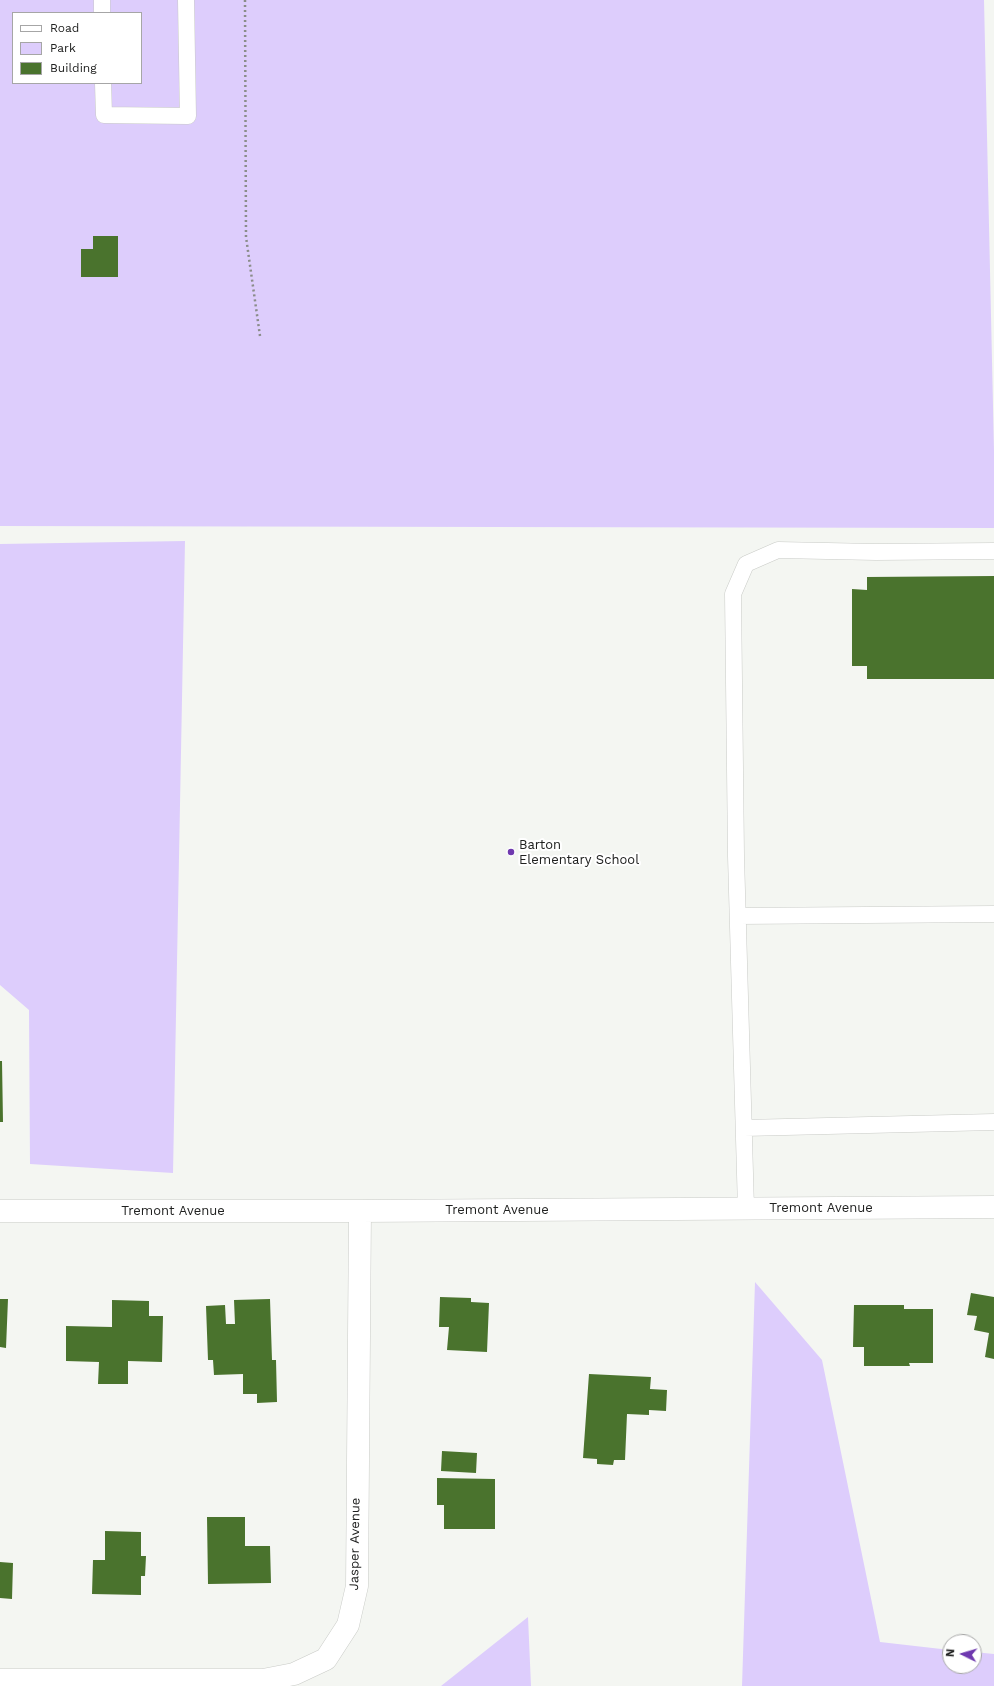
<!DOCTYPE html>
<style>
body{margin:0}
#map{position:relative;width:994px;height:1686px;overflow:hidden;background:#f4f6f2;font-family:"Work Sans",sans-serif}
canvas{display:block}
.legend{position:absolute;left:12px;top:12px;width:130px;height:72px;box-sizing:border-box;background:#fff;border:1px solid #a6a6a6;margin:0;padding:5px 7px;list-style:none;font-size:12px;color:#202120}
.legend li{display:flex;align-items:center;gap:8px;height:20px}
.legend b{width:20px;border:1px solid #a6a6a6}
.north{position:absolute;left:942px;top:1634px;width:40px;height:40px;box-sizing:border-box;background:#fff;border:1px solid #a6a6a6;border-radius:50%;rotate:275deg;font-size:11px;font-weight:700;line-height:16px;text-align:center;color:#202120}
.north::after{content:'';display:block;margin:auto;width:14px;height:18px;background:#6f39af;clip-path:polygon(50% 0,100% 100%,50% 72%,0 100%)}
</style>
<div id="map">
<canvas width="994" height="1686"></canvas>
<ul class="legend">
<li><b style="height:5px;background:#fff"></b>Road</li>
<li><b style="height:11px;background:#ddcdfc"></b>Park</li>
<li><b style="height:11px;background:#4a732d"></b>Building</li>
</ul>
<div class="north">N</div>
</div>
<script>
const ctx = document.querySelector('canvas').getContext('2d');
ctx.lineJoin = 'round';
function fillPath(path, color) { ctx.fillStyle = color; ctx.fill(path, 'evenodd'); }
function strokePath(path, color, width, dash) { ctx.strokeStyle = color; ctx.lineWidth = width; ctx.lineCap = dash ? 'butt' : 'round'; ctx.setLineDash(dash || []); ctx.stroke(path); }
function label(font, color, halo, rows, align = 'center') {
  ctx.font = font + ' "Work Sans",sans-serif'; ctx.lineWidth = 4; ctx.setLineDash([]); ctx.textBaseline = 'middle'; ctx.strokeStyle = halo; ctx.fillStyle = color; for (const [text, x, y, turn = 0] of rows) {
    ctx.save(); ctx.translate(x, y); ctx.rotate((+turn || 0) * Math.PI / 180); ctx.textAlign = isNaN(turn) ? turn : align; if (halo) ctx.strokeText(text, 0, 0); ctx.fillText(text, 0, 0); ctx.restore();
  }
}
const green = new Path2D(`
 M0,0H984L994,451V528L0,526ZM13,13H141V83H13Z
 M185,541L173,1173L30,1164L29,1010L0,985V544Z
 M755,1282L822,1360L880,1642L950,1650V1666H974V1652L994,1654V1686H742Z
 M528,1617L531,1686H441Z`);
const building = new Path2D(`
 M93,236H118V277H81V249H93Z
 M994,576V679H867V666H852V589L867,590V577Z
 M0,1061H2L3,1122H0Z
 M971,1293L994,1297V1359L985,1357L989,1333L974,1330L977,1316L967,1315Z
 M440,1297L471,1298V1302L489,1303L487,1352L447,1350L449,1327H439Z
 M0,1299H8L6,1348L0,1347Z
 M270,1299L272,1360H276L277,1402L257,1403V1394H243V1374L214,1375L213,1360H208L206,1306L225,1305L226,1324H235L234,1300Z
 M112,1300L149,1301V1316H163L162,1362L128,1361V1384H98L99,1362L66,1361V1326L112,1327Z
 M854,1305H904V1309H933V1363H909L910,1366H864V1347H853Z
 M589,1374L651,1377L650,1389L667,1390L666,1411L649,1410V1415L627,1414L625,1460H614L613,1465L597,1464V1459L583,1458Z
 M442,1451L477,1453L476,1473L441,1471Z
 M437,1478L495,1479V1529H444V1505H437Z
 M207,1517H245V1546H270L271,1583L208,1584Z
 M105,1531L141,1532V1556H146L145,1576H141V1595L92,1594L93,1560H105Z
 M0,1562L13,1563L12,1599L0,1598Z`);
const path = new Path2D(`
 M245,0L246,237L260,336`);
const lane = new Path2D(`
 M102,0V13
 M103,83L104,115L188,116L186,0
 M738,916L994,914
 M744,1128L994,1122
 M746,1209L736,856L733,594L746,564L778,550L876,552L994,551`);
const street = new Path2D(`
 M0,1211H360L994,1207
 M0,1680H263L294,1674L326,1659L348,1625L357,1586L360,1211`);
const markers = [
 [511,852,4,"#6f39af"]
];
const poiNames = [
 ["Barton",519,845],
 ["Elementary School",519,860]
];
const streetNames = [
 ["Tremont Avenue",821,1208],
 ["Tremont Avenue",497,1210],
 ["Tremont Avenue",173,1211],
 ["Jasper Avenue",355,1544,-89]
];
fillPath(green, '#ddcdfc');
fillPath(building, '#4a732d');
strokePath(lane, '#c9cbc7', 17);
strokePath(street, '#c9cbc7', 23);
strokePath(path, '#8a8c89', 2.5, [2, 3]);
strokePath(lane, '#fff', 16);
strokePath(street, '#fff', 22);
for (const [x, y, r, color] of markers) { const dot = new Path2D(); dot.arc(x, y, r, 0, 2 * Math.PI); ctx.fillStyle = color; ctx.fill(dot); strokePath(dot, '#fff', 1.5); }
label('13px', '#202120', '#fff', poiNames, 'left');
label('13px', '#202120', '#fff', streetNames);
</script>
